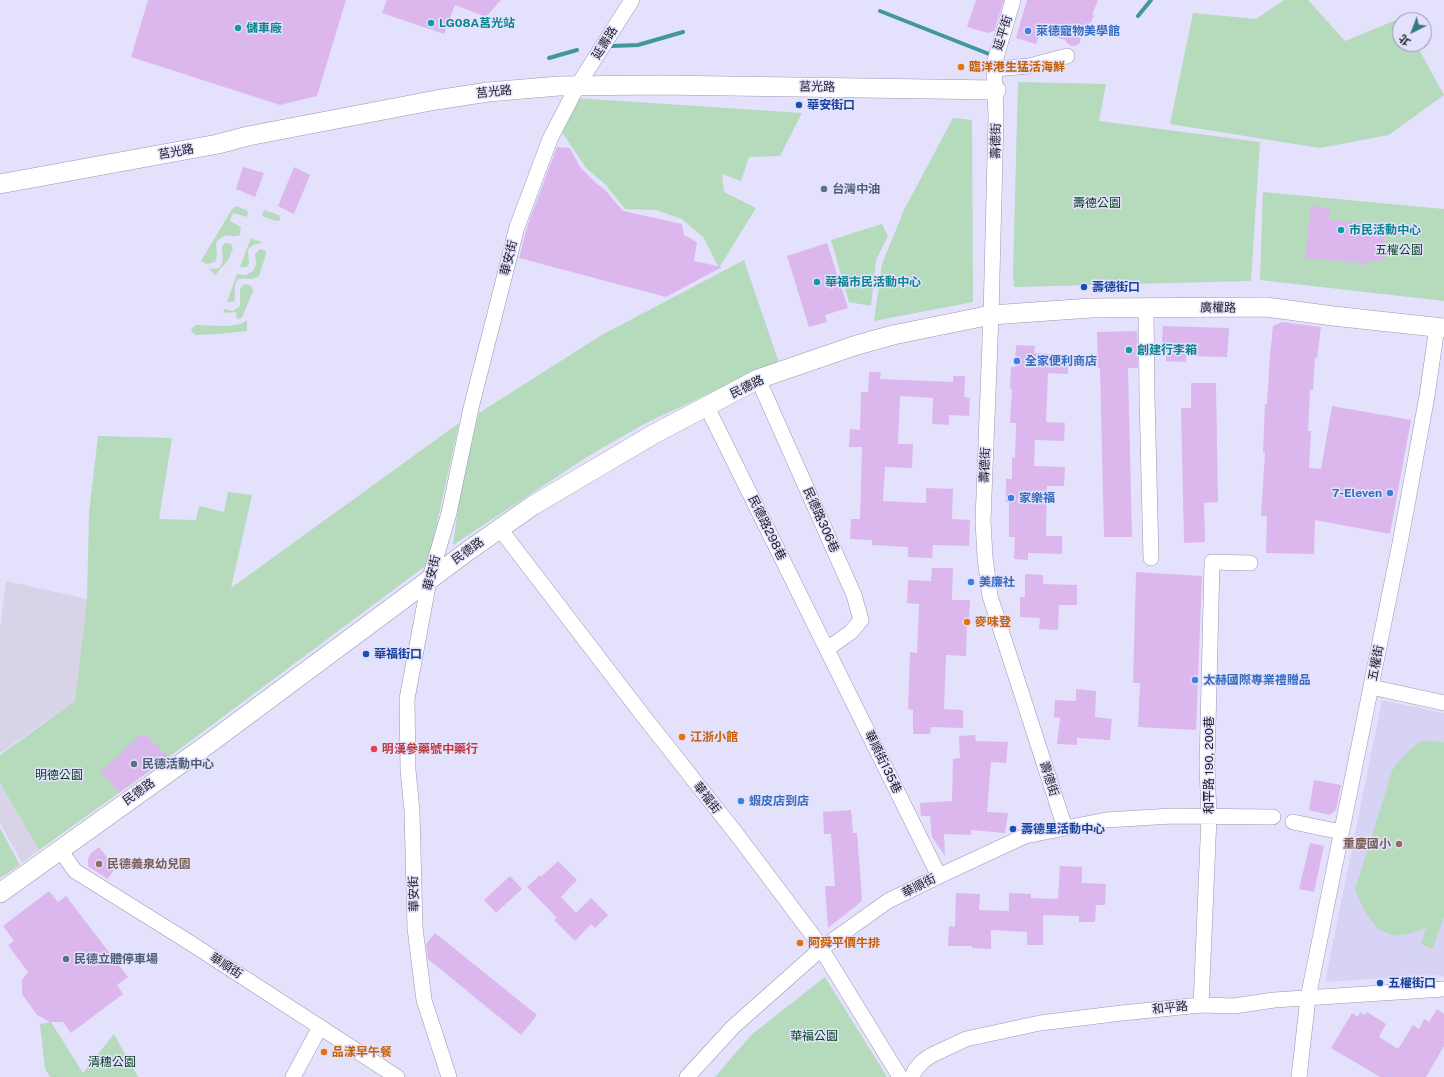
<!DOCTYPE html>
<meta charset="utf-8">
<style>
body{margin:0}
#map{position:relative;width:1444px;height:1077px;overflow:hidden;background:#e4e1fc;font-family:"Public Sans","Noto Sans TC",sans-serif}
canvas{display:block}
.north{position:absolute;left:1392px;top:12px;width:40px;height:40px;box-sizing:border-box;background:#e4e1fc;border:1px solid #9694a8;border-radius:50%;rotate:222deg;font-size:11px;font-weight:700;line-height:16px;text-align:center;color:#212029}
.north::after{content:'';display:block;margin:auto;width:14px;height:18px;background:#337c7d;clip-path:polygon(50% 0,100% 100%,50% 72%,0 100%)}
</style>
<div id="map">
<canvas width="1444" height="1077"></canvas>
<div class="north">北</div>
</div>
<script>
const ctx = document.querySelector('canvas').getContext('2d');
ctx.lineJoin = 'round';
function fillPath(path, color) { ctx.fillStyle = color; ctx.fill(path, 'evenodd'); }
function strokePath(path, color, width, dash) { ctx.strokeStyle = color; ctx.lineWidth = width; ctx.lineCap = dash ? 'butt' : 'round'; ctx.setLineDash(dash || []); ctx.stroke(path); }
function label(font, color, halo, rows, align = 'center') {
  ctx.font = font + ' "Public Sans","Noto Sans TC",sans-serif'; ctx.lineWidth = 3; ctx.setLineDash([]); ctx.textBaseline = 'middle'; ctx.strokeStyle = halo; ctx.fillStyle = color; for (const [text, x, y, turn = 0] of rows) {
    ctx.save(); ctx.translate(x, y); ctx.rotate((+turn || 0) * Math.PI / 180); ctx.textAlign = isNaN(turn) ? turn : align; if (halo) ctx.strokeText(text, 0, 0); ctx.fillText(text, 0, 0); ctx.restore();
  }
}
const commercial = new Path2D(`
 M6,581L87,599L75,701L0,753V629Z
 M0,783L39,850L22,863L0,823Z`);
const built = new Path2D(`
 M1382,700L1444,713V977L1437,975L1325,982Z`);
const green = new Path2D(`
 M1284,0H1308L1345,41L1401,18L1402,20H1400V44H1416L1444,95L1389,135L1320,148L1170,124L1193,13L1256,19Z
 M1018,82L1106,84L1099,121L1260,142L1251,281L1014,287L1013,273Z
 M575,98L802,113L780,156L749,157L741,181L722,174L724,192L756,208L719,268L704,238L682,219L656,210L625,209L606,185L586,168L560,129Z
 M953,118L972,120L973,302L874,321L882,264L904,210Z
 M1263,192L1444,209V301L1260,280Z
 M236,206L246,210L248,212L247,217L233,213L230,221L241,227L240,235C231,239 226,230 216,243L217,256L215,262L207,264L201,261L232,209Z
 M264,210L279,215L280,219V220L276,221L262,216Z
 M882,224L888,236L876,260L871,306L849,302L831,240Z
 M251,238L263,243C256,243 252,245 248,250L249,264L247,267H240Z
 M225,243L231,244L233,248L229,259L215,275L209,268C227,273 222,256 222,246Z
 M260,249L266,251V254L259,276C244,286 233,265 235,300L233,302H227L237,274L246,275L253,271L256,264L255,254Z
 M744,260L779,363L712,392L644,424L590,455L453,545L462,482L479,413L600,336Z
 M245,284L249,285L252,287L253,291L242,318L237,319L236,312L223,313L224,309L233,311L240,306V289L242,286Z
 M247,320V331L218,334L196,335L191,331L192,328L196,325C209,325 238,329 247,320Z
 M459,423L428,564L169,757L39,850L0,783V755L75,701L87,599L89,513L98,436L172,438L159,519L196,520L199,506L224,512L228,492L252,495L231,588Z
 M1423,741L1444,742V916L1433,949L1421,944L1426,928C1416,931 1403,937 1392,935C1372,930 1362,907 1355,890L1392,771C1402,757 1408,749 1423,741Z
 M0,828L20,865L0,878Z
 M825,977L887,1077H715L751,1035Z
 M51,1022L83,1073L114,1034L138,1077H50L45,1069L40,1024Z`);
const stream = new Path2D(`
 M880,11L989,54
 M1138,16L1151,0
 M612,46L638,45L683,32
 M549,58L577,50`);
const building = new Path2D(`
 M148,0H346L317,96L280,105L131,57Z
 M387,0H501L486,17L455,5L444,34L382,13Z
 M976,0H1004L994,31L988,33L967,27Z
 M1027,0H1098L1092,15H1094L1091,22L1081,33L1080,43L1076,46H1072L1068,44L1065,40L1040,32L1036,44L1016,38Z
 M557,147L570,148L580,167L596,183L605,190L623,211L682,224L684,235L697,242L694,261L722,267L666,297L519,258L528,224Z
 M243,167L264,173L255,197L236,189Z
 M294,167L310,175L294,214L278,206Z
 M1311,206L1330,208V220L1374,224L1373,235L1385,236L1383,261L1371,260V264L1305,258Z
 M827,243L848,308L825,315L827,322L809,327L787,256Z
 M1282,322L1321,327L1317,358H1315L1313,390H1310L1308,431H1311L1309,468L1321,469L1332,406L1411,420L1390,534L1315,520L1314,554L1266,553L1267,516H1261L1265,452H1263L1265,404H1267L1270,356L1273,326Z
 M1163,326L1229,328L1227,357L1186,356V362L1166,361L1167,343L1162,342Z
 M1137,331L1138,368H1128L1132,537H1104L1100,368H1098L1097,332Z
 M1016,345L1035,346L1034,353L1068,355V374L1048,373L1046,422L1065,423L1064,441L1035,440L1034,466L1065,467L1064,486H1047L1046,536H1062V554L1028,553V560L1014,559L1015,537H1009V502H1006V479H1012V457L1015,458L1016,423H1010L1012,389H1010L1011,367H1015Z
 M869,372H881L880,379L953,382V376H965L964,397L970,398L969,416L949,415V425L932,424L933,398L900,396L898,444H913L912,468L885,467L883,501L926,503V488L953,489L952,519L970,520L969,546L933,545L932,558L908,557V547L872,545V540L850,539L851,519H860L862,447H849L850,429L860,430L861,392H868Z
 M1191,383H1216L1218,502L1204,503L1205,542L1184,543L1181,408H1191Z
 M932,568H953L952,600H970L969,620H967L966,656L946,655L944,709L963,710V728L931,727L930,734H913V710L908,709L910,652L917,653L919,604L907,603L908,580L931,581Z
 M1136,572L1202,576L1196,730L1138,727L1140,683H1133Z
 M1025,574L1043,575V584L1077,585V605H1059L1058,630L1039,629L1040,618L1020,617V597H1025Z
 M1076,689L1096,691L1095,717L1112,719L1110,740L1077,738V745L1057,744L1060,718L1054,717L1055,700L1076,701Z
 M143,733L169,757L119,793L101,771Z
 M975,735L976,741L1008,742L1006,763L991,762L987,812L1008,813L1005,833L971,830V835L944,834L945,856L932,837L930,816H921L920,803L952,801L953,759L960,758L959,736Z
 M1314,780L1341,785L1336,810L1330,815L1309,810Z
 M851,810L853,833H857L862,901L828,928L825,886H835L831,834H824L823,812Z
 M1310,843L1324,846L1314,892L1299,889Z
 M99,847L115,868L108,879L89,867L88,865V860L90,854Z
 M558,861L577,880L561,897L576,913L591,898L608,915L595,928L591,924L575,941L554,920L557,918L527,887L540,875L541,877Z
 M1060,866L1082,867V883L1106,884L1105,905H1096L1095,922H1079V916L1043,915V945H1027V932L991,930V949L972,948V946H948L949,926L955,927L956,893L980,894L979,910L1009,911V893L1031,894V898L1058,899Z
 M510,876L522,889L496,913L484,900Z
 M49,891L58,902L66,896L128,977L117,985L123,994L71,1033L63,1022H50L37,1015L22,994V980L28,972L8,945L14,941L3,926Z
 M435,933L537,1015L521,1035L428,959L426,944Z
 M1437,1009L1444,1014V1046L1426,1077H1380L1331,1048L1352,1013L1358,1017L1360,1012L1365,1015L1367,1012L1386,1024L1379,1037L1398,1049L1413,1025L1419,1029L1424,1019L1429,1022Z`);
const minor = new Path2D(`
 M1013,0L994,64L996,117L991,315L983,521L985,557L990,596L1065,828
 M994,69L1029,66L1067,56
 M1146,307L1147,397L1151,558
 M758,379L854,595L861,620L851,632L827,649
 M707,407L939,876
 M500,529L641,713L738,836L814,937L900,1077
 M1371,687L1444,703
 M1293,822L1341,832
 M60,850L75,871L192,944L397,1077
 M1201,1005L1209,817L1207,766L1212,562L1250,563
 M293,1077L320,1027
 M449,1077L424,1000L415,928L412,811L408,770L407,699L429,581L449,513L471,408L517,227L550,139L578,85L632,0
 M687,1077L733,1027L822,948L888,901L939,876L1025,836L1106,820L1172,816L1273,817
 M912,1077L915,1070L922,1062L930,1056L966,1039L1040,1023L1122,1013L1201,1005L1234,1006L1274,1000L1444,989
 M1299,1077L1308,998L1401,538L1427,396L1437,327`);
const tertiary = new Path2D(`
 M0,184L218,144L248,136L436,100L488,92L559,86L661,85L996,90
 M0,893L211,742L468,551L532,506L654,434L758,379L857,345L893,335L991,315L1091,308L1266,307L1333,316L1444,328`);
const markers = [
 [431,23,4,"#0f9aa8"],
 [238,28,4,"#0f9aa8"],
 [1028,31,4,"#3f7fe0"],
 [961,67,4,"#e8710a"],
 [799,105,4,"#1a4fb4"],
 [824,189,4,"#5c6f8a"],
 [1341,230,4,"#0f9aa8"],
 [817,282,4,"#0f9aa8"],
 [1084,287,4,"#1a4fb4"],
 [1129,350,4,"#0f9aa8"],
 [1017,361,4,"#3f7fe0"],
 [1390,493,4,"#3f7fe0"],
 [1011,498,4,"#3f7fe0"],
 [971,582,4,"#3f7fe0"],
 [967,622,4,"#e8710a"],
 [366,654,4,"#1a4fb4"],
 [1195,680,4,"#3f7fe0"],
 [682,737,4,"#e8710a"],
 [374,749,4,"#e0444e"],
 [134,764,4,"#5c6f8a"],
 [741,801,4,"#3f7fe0"],
 [1013,829,4,"#1a4fb4"],
 [1399,844,4,"#8d6e63"],
 [99,864,4,"#8d6e63"],
 [800,943,4,"#e8710a"],
 [66,959,4,"#5c6f8a"],
 [1380,983,4,"#1a4fb4"],
 [324,1052,4,"#e8710a"]
];
const cultureNames = [
 ["LG08A莒光站",439,23],
 ["儲車廠",246,28],
 ["市民活動中心",1349,230],
 ["華福市民活動中心",825,282],
 ["創建行李箱",1137,350]
];
const shopNames = [
 ["萊德寵物美學館",1036,31],
 ["全家便利商店",1025,361],
 ["7-Eleven",1382,493,"right"],
 ["家樂福",1019,498],
 ["美廉社",979,582],
 ["太赫國際專業禮贈品",1203,680],
 ["蝦皮店到店",749,801]
];
const streetNames = [
 ["延平街",1003,33,-73],
 ["延壽路",605,43,-58],
 ["莒光路",817,87,1],
 ["莒光路",494,92,-6],
 ["壽德街",996,141,-89],
 ["莒光路",176,152,-10],
 ["華安街",509,258,-76],
 ["廣權路",1218,308,1],
 ["民德路",747,387,-26],
 ["壽德街",985,465,-88],
 ["民德路306巷",821,520,66],
 ["民德路298巷",767,528,64],
 ["民德路",468,551,-36],
 ["華安街",432,573,-76],
 ["五權街",1376,663,-79],
 ["華順街135巷",883,762,64],
 ["和平路 190, 200巷",1209,765,-90],
 ["壽德街",1049,779,72],
 ["民德路",139,792,-36],
 ["華福街",707,798,52],
 ["華順街",919,886,-27],
 ["華安街",414,894,-92],
 ["華順街",226,966,33],
 ["和平路",1170,1008,-6]
];
const foodNames = [
 ["臨洋港生猛活海鮮",969,67],
 ["麥味登",975,622],
 ["江浙小館",690,737],
 ["阿舜平價牛排",808,943],
 ["品漾早午餐",332,1052]
];
const transitNames = [
 ["華安街口",807,105],
 ["壽德街口",1092,287],
 ["華福街口",374,654],
 ["壽德里活動中心",1021,829],
 ["五權街口",1388,983]
];
const serviceNames = [
 ["台灣中油",832,189],
 ["民德活動中心",142,764],
 ["民德立體停車場",74,959]
];
const parkNames = [
 ["壽德公園",1097,203],
 ["五權公園",1399,250],
 ["明德公園",59,775],
 ["華福公園",814,1036],
 ["清穗公園",112,1062]
];
const healthNames = [
 ["明漢參藥號中藥行",382,749]
];
const educationNames = [
 ["重慶國小",1391,844],
 ["民德義泉幼兒園",107,864,"left"]
];
fillPath(commercial, '#d9d3e9');
fillPath(built, '#d7d3f5');
fillPath(green, '#b6dabc');
strokePath(stream, '#41989b', 4);
fillPath(building, '#dbb7ed');
strokePath(minor, '#9a97b0', 16);
strokePath(tertiary, '#9a97b0', 20);
strokePath(minor, '#fff', 15);
strokePath(tertiary, '#fff', 19);
for (const [x, y, r, color] of markers) { const dot = new Path2D(); dot.arc(x, y, r, 0, 2 * Math.PI); ctx.fillStyle = color; ctx.fill(dot); strokePath(dot, '#e4e1fc', 1.5); }
label('bold 12px', '#0d838f', '#e4e1fc', cultureNames, 'left');
label('bold 12px', '#366cbe', '#e4e1fc', shopNames, 'left');
label('12px', '#212029', '#e4e1fc', streetNames);
label('bold 12px', '#c56008', '#e4e1fc', foodNames, 'left');
label('bold 12px', '#164399', '#e4e1fc', transitNames, 'left');
label('bold 12px', '#4e5e75', '#e4e1fc', serviceNames, 'left');
label('12px', '#003f17', '#e4e1fc', parkNames);
label('bold 12px', '#be3a42', '#e4e1fc', healthNames, 'left');
label('bold 12px', '#785e54', '#e4e1fc', educationNames, 'right');
</script>
